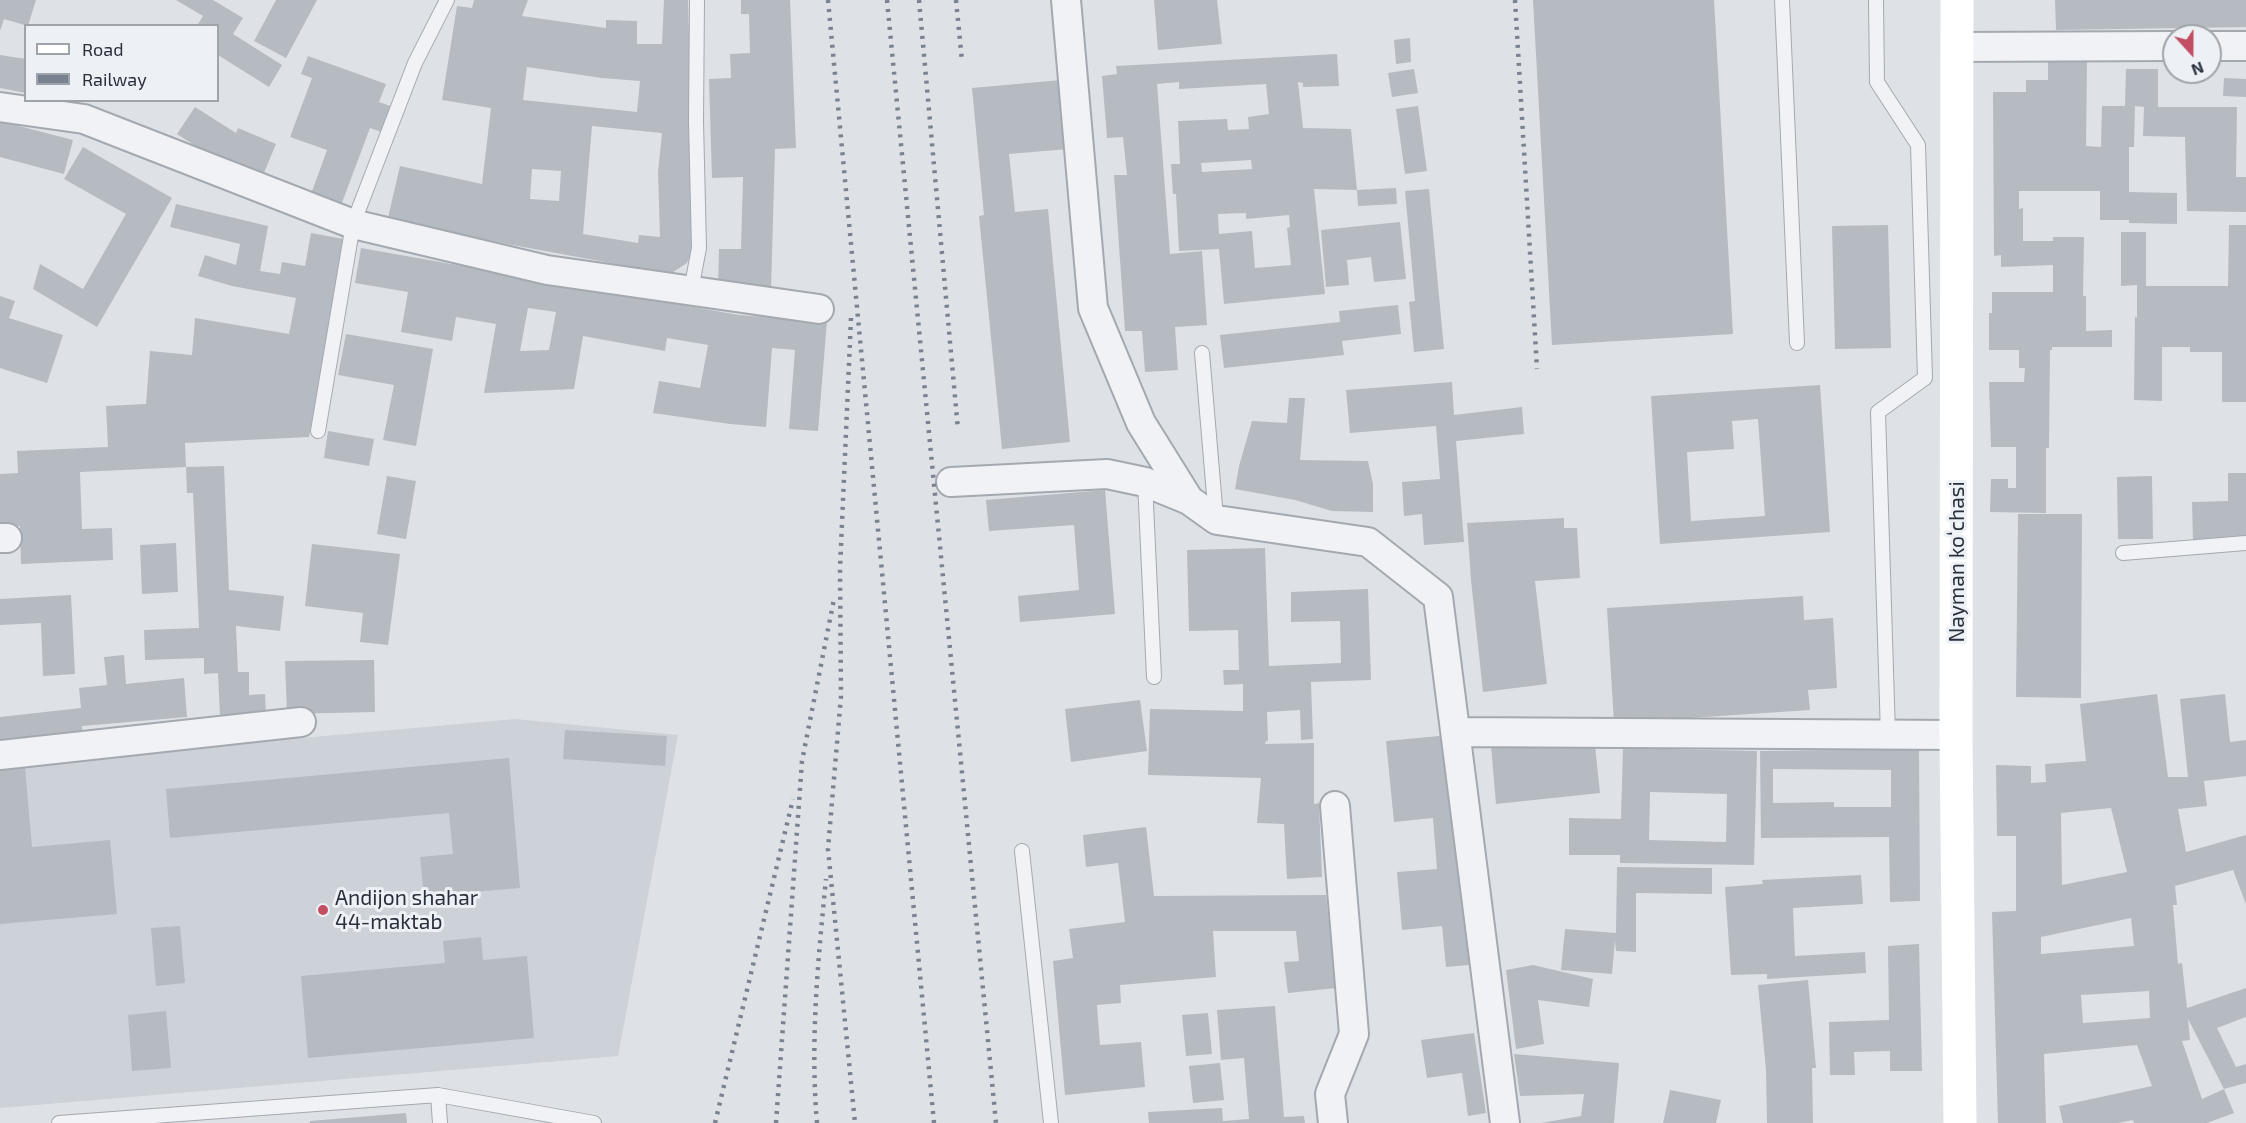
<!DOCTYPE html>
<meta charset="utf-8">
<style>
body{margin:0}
#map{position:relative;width:2246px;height:1123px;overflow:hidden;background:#dee2e6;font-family:"Exo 2",sans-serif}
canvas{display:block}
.legend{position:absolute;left:24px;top:24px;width:195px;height:78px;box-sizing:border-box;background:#edf0f4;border:2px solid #9fa3aa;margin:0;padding:8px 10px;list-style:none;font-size:18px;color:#29303c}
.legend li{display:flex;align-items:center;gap:12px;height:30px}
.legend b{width:30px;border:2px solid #9fa3aa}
.north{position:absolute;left:2162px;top:24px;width:60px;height:60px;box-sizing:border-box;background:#edf0f4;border:2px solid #9fa3aa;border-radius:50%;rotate:159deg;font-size:16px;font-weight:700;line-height:24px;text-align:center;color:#29303c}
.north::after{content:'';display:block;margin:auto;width:21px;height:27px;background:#c14e63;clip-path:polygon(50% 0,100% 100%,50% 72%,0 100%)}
</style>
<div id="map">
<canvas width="2246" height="1123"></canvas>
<ul class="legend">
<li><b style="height:8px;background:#fff"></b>Road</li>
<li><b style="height:8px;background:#79828e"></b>Railway</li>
</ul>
<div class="north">N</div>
</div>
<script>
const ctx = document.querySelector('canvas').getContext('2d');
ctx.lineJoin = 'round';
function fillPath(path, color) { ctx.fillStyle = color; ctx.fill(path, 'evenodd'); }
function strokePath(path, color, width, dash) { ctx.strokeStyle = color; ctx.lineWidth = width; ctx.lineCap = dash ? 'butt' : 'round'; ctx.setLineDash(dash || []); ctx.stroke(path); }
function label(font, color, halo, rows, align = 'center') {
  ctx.font = font + ' "Exo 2",sans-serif'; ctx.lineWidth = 6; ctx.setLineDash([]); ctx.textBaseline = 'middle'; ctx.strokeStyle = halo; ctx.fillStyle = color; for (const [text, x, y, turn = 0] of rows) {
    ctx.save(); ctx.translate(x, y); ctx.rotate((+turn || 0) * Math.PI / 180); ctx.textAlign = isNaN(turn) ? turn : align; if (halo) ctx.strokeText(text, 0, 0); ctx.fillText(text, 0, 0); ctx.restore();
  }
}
const built = new Path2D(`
 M515,719L678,735L618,1056L0,1108V765Z`);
const building = new Path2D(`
 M0,0H36L28,26L4,19L0,31Z
 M176,0H213L243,18L233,34L282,65L269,87L218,55V26H197L203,16Z
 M276,0H317L286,58L254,41Z
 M474,0H528L522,16L606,28V20L637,21V44H662L664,0H688L695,244L687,263L670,274L507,244L388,218L400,166L482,184L491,108L442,100L457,6L472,8ZM527,67L602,78L640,81L637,112L523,100ZM592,126L662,133L658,172L660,237L639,235L638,243L583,234ZM532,169L561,171L559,201L530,199Z
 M741,0H790L796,148L775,149L771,289L718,288L719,249H741L743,177L712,178L709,79L731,78L730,54L750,53L749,14H741Z
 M1154,0H1217L1222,44L1158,50Z
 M1533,0H1714L1733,334L1552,345Z
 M2055,0H2246V27L2056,30Z
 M1410,38L1411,62L1396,64L1394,40Z
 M1337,54L1339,86L1303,87V83L1298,82L1303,128L1351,129L1357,190L1314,189L1325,294L1224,304L1219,249L1179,251L1176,194H1173L1171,164H1180L1178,121L1227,119L1228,130L1249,129L1248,117L1269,114L1266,84L1179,89V82L1157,84L1170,254L1202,251L1207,325L1175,327L1178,370L1145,372L1142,331H1125L1114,175H1127L1123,137L1107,138L1102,76L1117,74L1116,66ZM1251,160L1252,169L1202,172L1201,163ZM1246,213V219L1289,215L1290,227L1287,228L1291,265L1255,268L1252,231L1219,234L1218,214Z
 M0,55L26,59V93L0,88Z
 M308,56L386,84L379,102L396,108L387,134L370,128L340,208L310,197L327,150L290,137L312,78L301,74Z
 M2048,62H2087L2086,146L2101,147L2102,106H2125L2126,69H2158V107H2237L2236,177H2246V212L2187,211L2185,137L2143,136L2144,107L2135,106L2134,147H2129V192L2177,193V224L2129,223V220H2100V191H2019V209L2023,208V241H2053V237H2084L2083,296H2086V331L2112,330V347H2052V350H2050L2049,448H2046V513L1990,512L1991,479H2008V488H2016V447H1991L1989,382H2024L2025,368H2019V350H1989V313H1992V292H2053V265L2001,267V255L1994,256L1993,92H2026V80H2048Z
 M1414,69L1418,93L1392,97L1388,73Z
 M2224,78L2246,79V97L2223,96Z
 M1061,80L1068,149L1009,154L1015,212L1048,209L1070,442L1002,449L979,216L984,215L972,88Z
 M1418,106L1427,171L1405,174L1396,109Z
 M195,107L236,133L238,128L276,144L261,180L223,164L177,134Z
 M0,121L73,140L64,174L0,157Z
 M83,147L172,198L97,327L33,289L40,264L83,289L126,214L64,179Z
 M1396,188L1397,204L1358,206L1357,190Z
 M1429,189L1444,349L1414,352L1409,302L1415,301L1405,191Z
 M176,204L268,226L260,271L280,274L282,262L305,266L311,233L344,239L309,437L185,443L186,467L224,466L229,590L284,596L280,631L236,626L238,672H249V695L265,694L266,715L220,717L218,673L204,674V658L145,660L144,630L199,628L193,493H187L186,467L80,472L82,529L112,528L113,560L21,564L20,526H0V474L18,473L17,451L108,447L106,406L146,404L150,351L192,355L195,318L289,334L296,298L232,286L198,276L205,255L236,265L240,244L170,227Z
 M1400,222L1406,279L1374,282L1371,257L1347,260L1349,285L1326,287L1321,230Z
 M1888,225L1891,348L1835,349L1832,226Z
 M2229,225H2246V402H2222V352H2190V347H2162V401L2134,400L2135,317L2137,318V285L2121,286V232H2146V286H2228Z
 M361,248L739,315L827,321L818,431L789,429L795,350L772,348L766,427L730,424L653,413L659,381L700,388L708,345L667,338L665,351L583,336L574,389L484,393L496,324L456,317L452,341L401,332L408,292L355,283ZM528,308L556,312L549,350L520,351Z
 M0,296L15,301L9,318L63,335L47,383L0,368Z
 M1398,305L1401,334L1342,341L1344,355L1224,368L1220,335L1340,322L1339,311Z
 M346,334L433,349L416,446L383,440L394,385L338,375Z
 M1452,382L1454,415L1522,407L1524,434L1456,441L1464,542L1424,545L1422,514L1404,516L1402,482L1440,479L1436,426L1350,433L1346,390Z
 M1820,385L1830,532L1660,544L1651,396ZM1758,419L1765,516L1691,521L1687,452L1734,449L1732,421Z
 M1289,398H1305L1300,460L1368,461L1373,484V512L1332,511L1295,500L1235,489L1239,466L1252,421L1287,423Z
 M328,431L374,439L369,466L324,458Z
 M2228,473H2246V540L2193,541L2192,502L2228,501Z
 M387,476L416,481L406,539L377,534Z
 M2152,476L2153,539H2118L2117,477Z
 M1105,490L1115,614L1020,622L1018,596L1079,590L1074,525L989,531L986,500Z
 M2018,514H2082L2081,698L2016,697Z
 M1564,518V528H1577L1580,578L1535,581L1547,684L1483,692L1471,580L1467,523Z
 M176,543L178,592L142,594L140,545Z
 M312,544L400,554L388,645L360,642L363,613L305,606Z
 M1265,548L1269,666L1341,663L1340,621L1291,622V592L1368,589L1371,680L1311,682L1313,739L1301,740L1300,710L1267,712L1268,741H1266L1265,744L1314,743V804L1319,803L1322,877L1287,879L1284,824L1257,823L1261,778L1148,775L1150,709L1243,711V684L1224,685L1223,670H1239L1238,630L1189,631L1187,550Z
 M71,595L75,674L43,676L41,623L0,625V599Z
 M1803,596L1804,620L1833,618L1837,688L1808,690L1810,710L1614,723L1607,608Z
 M124,655L126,684L184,678L187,717L82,726L83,737L0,745V717L81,708L79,688L107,685L104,657Z
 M374,660L375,712L287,714L285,661Z
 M2157,694L2168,777H2188L2180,699L2225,694L2230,742L2246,740V776L2204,781L2207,806L2178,809L2186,852L2246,835V904L2233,870L2175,886L2177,905H2173L2178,964L2182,963L2187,1008L2246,988V1017L2217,1028L2236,1067L2246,1064V1083L2224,1089L2188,1019L2190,1040L2182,1041L2202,1099L2224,1089L2234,1113L2207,1123H2134L2133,1120L2118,1123H2063L2059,1106L2152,1086L2137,1045L2044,1054L2046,1123H1998L1992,912L2016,911V836H1997L1996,765L2031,766V783L2046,782L2045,764L2086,761L2080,704ZM2111,808L2127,872L2062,885L2061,813ZM2131,918L2134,946L2041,954V937ZM2149,991L2150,1018L2083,1023L2081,995Z
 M1140,700L1147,751L1071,762L1065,709Z
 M565,730L667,736L665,766L563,759Z
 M1449,735L1469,965L1446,967L1442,926L1402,930L1397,872L1437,869L1433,818L1394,822L1386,741Z
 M1594,736L1600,793L1496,804L1491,746Z
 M1623,748L1757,751L1754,865L1620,863V855H1569V818L1621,819ZM1650,792L1727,794L1726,842L1649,840Z
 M1919,749L1920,901L1890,902L1889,837L1761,838L1760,751ZM1773,769L1891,770V807H1834V802L1773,803Z
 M509,758L520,888L424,896L420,857L453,854L449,813L170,838L166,789Z
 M25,767L32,847L110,840L117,914L0,924V769Z
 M1146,827L1154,896L1326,895L1336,988L1288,993L1284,962L1299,961L1296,931H1213L1216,977L1120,985L1121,1003L1097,1005L1100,1045L1141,1042L1145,1087L1065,1095L1053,961L1073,958L1069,929L1125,922L1118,863L1086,867L1083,835Z
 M1617,867L1712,868V894L1636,893V952L1616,951L1615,940L1612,974L1561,970L1565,929L1616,933Z
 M1861,875L1863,904L1793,908L1795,956L1865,952L1866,973L1767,979V974L1731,975L1725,887L1763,884L1762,880Z
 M180,926L185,983L156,986L151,928Z
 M481,937L483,960L527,956L534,1038L308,1058L301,976L445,963L443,941Z
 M1919,944L1922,1071H1890V1051L1854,1052L1855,1075H1830L1829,1022L1889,1020L1888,946Z
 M1533,965L1593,979L1589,1007L1538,1000L1544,1044L1516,1049L1506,970Z
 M1808,980L1816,1068H1812L1813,1123H1767L1766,1070L1758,985Z
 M1275,1006L1284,1117L1304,1116L1305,1123H1149L1148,1112L1222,1108L1223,1121L1249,1119L1244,1058L1221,1060L1217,1010Z
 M166,1011L171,1068L132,1071L128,1015Z
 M1208,1013L1212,1054L1186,1056L1182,1015Z
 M1474,1033L1486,1113L1468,1116L1462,1073L1427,1078L1421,1040Z
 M1514,1054L1619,1063L1614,1123H1541L1581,1116L1584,1094L1520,1096Z
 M1220,1063L1224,1100L1193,1103L1189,1066Z
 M1670,1090L1721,1100L1716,1123H1663Z
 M406,1113L407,1123H310V1121Z`);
const service = new Path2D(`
 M1782,0L1797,343
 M1876,0L1877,82L1918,145L1925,378L1878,412L1888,735
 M691,290L699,248L696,121L697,0
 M1202,353L1216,518
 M318,431L353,224L415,63L447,0
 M1145,482L1154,677
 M2123,553L2246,543
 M1022,851L1051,1123
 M438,1095L594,1123
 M59,1123L438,1095L440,1123`);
const minor = new Path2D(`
 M1066,0L1093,308L1141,423L1189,500
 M2210,46H2246
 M1957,47L2174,46
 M0,107L84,119L353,224L547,270L819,309
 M951,482L1107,474L1145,482L1189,500L1217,520L1368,542L1438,597L1505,1123
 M0,538H7
 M1456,732L1956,735
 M0,755L301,722
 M1333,1123L1330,1094L1354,1034L1335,806`);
const secondary = new Path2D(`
 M1957,0L1956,735L1960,1123`);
const rail = new Path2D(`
 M828,0L934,1123
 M887,0L996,1123
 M919,0L958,430
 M956,0L962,61
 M1515,0L1537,369
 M851,318L840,569L841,696L828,849L855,1123
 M715,1123L793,799
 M776,1123L802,761L834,599
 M817,1123C810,1042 818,960 826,879`);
const markers = [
 [323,910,6,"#c14e63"]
];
const streetNames = [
 ["Nayman koʻchasi",1957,562,-90]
];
const poiNames = [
 ["Andijon shahar",335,898],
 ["44-maktab",335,922]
];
fillPath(built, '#cdd1d8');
fillPath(building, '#b6bbc2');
strokePath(service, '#a4a9b0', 16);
strokePath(minor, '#a4a9b0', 32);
strokePath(service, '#f0f2f5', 14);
strokePath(minor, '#f0f2f5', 28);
strokePath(secondary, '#fff', 33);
strokePath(rail, '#79828e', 4.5, [3, 6]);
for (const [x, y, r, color] of markers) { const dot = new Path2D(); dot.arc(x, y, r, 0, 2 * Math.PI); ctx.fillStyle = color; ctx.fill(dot); strokePath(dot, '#edf0f4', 2); }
label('21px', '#29303c', '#edf0f4', streetNames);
label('21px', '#29303c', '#edf0f4', poiNames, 'left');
</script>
